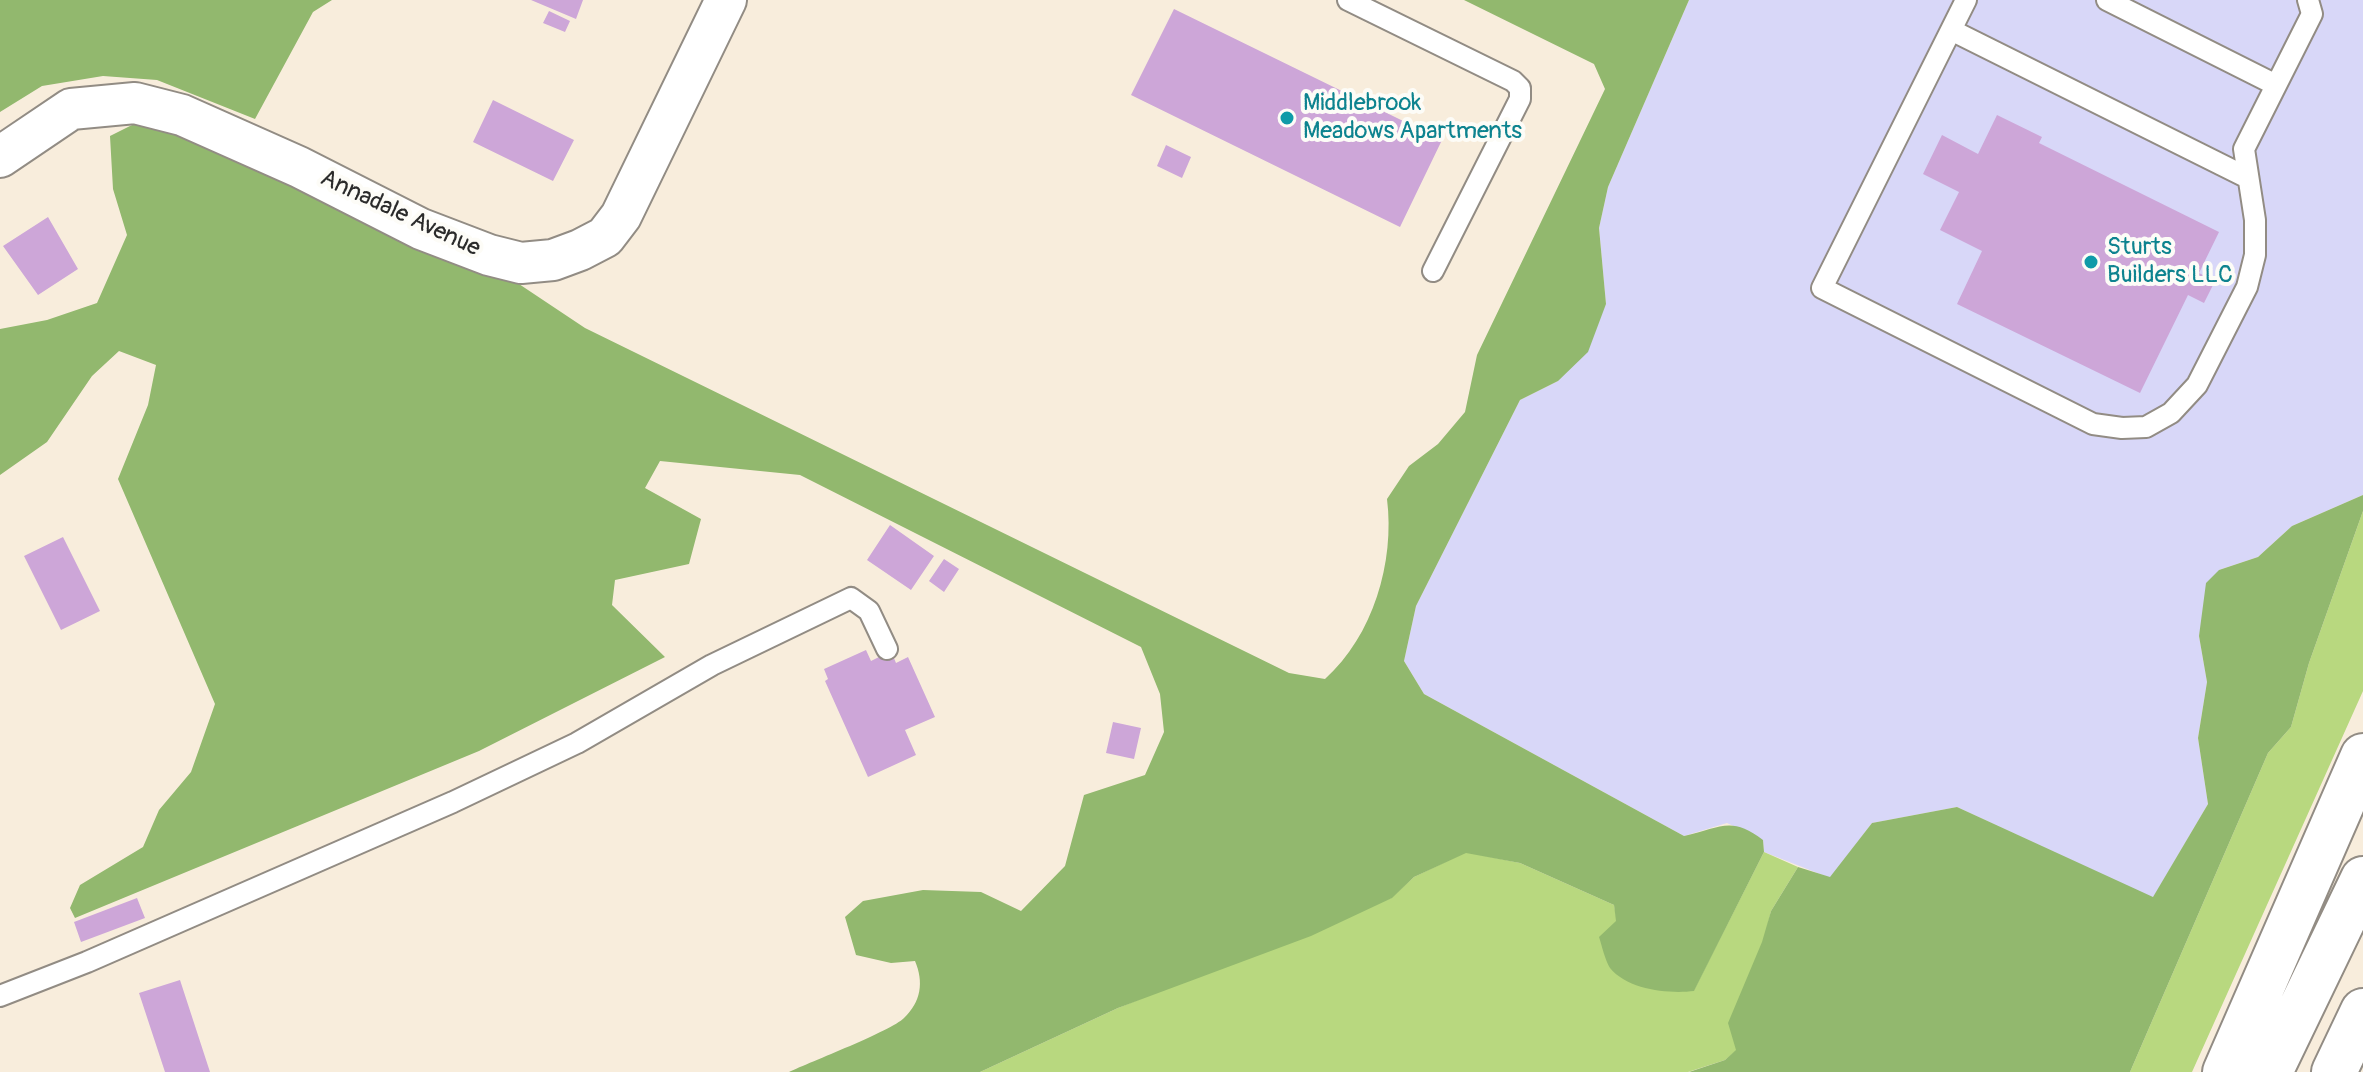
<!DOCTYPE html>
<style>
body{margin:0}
canvas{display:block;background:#f8eddc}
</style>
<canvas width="2363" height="1072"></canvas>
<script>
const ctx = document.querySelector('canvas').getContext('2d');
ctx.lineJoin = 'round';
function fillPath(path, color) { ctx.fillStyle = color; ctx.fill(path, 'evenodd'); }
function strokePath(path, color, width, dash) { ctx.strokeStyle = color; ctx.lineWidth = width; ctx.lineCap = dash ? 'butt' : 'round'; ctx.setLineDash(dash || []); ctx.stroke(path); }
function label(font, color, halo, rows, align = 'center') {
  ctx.font = font + ' Pangolin,sans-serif'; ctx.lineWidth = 8; ctx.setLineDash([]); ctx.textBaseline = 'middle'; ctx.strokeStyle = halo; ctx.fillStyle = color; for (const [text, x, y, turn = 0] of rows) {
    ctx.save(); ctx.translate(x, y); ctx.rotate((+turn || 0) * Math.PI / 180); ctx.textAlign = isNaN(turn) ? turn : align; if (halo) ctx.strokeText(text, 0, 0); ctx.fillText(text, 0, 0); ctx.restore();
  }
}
const built = new Path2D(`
 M1689,0H2363V495L2292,526L2258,557L2219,570L2199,636L2207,682L2198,738L2208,804L2153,898L1957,807L1872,823L1830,878L1764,852L1763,840L1727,823L1684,836L1424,694L1404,661L1416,606L1520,400L1558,381L1606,304L1599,228L1608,187Z`);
const green = new Path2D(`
 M2363,511V691L2192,1072H2130L2268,753L2291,727L2309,663Z
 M1466,852L1520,863L1614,905L1617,921L1694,990L1764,852L1798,867L1771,911L1737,1050L1725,1060L1688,1072H980L1118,1008L1391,898L1414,877Z`);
const forest = new Path2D(`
 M0,0H332L313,12L255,119L157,80L103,76L42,86L0,112Z
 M1464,0H1689L1608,187L1599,228L1606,304L1588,352L1558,381L1520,400L1416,606L1404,661L1424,694L1684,836C1720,828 1731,815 1763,840L1764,852L1694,991C1669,994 1628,990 1610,968C1605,960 1602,946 1599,937L1616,921L1614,905L1520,863L1466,853L1414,877L1392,898L1311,936L1118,1008L980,1072H789C810,1062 891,1031 904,1018C921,1002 924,982 915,961L891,963L856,955L845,917L863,901L923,890L981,892L1021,911L1065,866L1084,795L1145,775L1164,732L1160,694L1141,647L800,475L660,461L645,488L701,519L689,564L615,580L612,605L665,657L479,751L75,918L70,908L80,885L143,847L159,810L191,772L215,704L118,479L148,405L156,365L119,351L92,376L47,442L0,475V329L47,320L97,303L127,235L113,189L110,136L134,124L167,128L470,270L519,284L585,328L1289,673L1325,679C1373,636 1395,562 1387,499L1409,466L1438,444L1465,412L1477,355L1605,89L1594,64Z
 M2363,495V511L2309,663L2291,727L2268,753L2130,1072H1689L1725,1060L1736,1050L1728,1023L1762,942L1771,911L1798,867L1830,877L1872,823L1957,807L2153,897L2208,804L2198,738L2207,682L2199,636L2206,583L2219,570L2258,557L2292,526Z`);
const building = new Path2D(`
 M531,0H583L576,19Z
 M1174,9L1442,140L1400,227L1131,95Z
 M549,11L570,21L565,32L543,23Z
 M493,100L574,140L553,181L473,142Z
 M1997,115L2042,137L2039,143L2219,232L2199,273L2215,281L2204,303L2188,295L2140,393L1957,304L1982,251L1940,230L1959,192L1923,174L1942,135L1978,154Z
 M1166,145L1191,157L1182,178L1157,166Z
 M48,217L78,269L38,295L3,246Z
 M890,525L934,556L911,590L867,560Z
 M63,537L100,611L61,630L24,556Z
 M944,559L959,569L944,592L929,581Z
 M866,650L871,661L891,651L896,663L908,657L935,717L905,730L916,755L868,777L825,681L828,679L824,669Z
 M1113,722L1141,728L1134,759L1106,753Z
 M137,898L145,918L81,942L74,922Z
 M180,980L210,1072H165L139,993Z`);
const service = new Path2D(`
 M1348,0L1513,81L1520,88V99L1433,271
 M1966,0L1822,288L2093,424L2122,428L2146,427L2171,413L2197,385L2247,287L2255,255V220L2244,149L2312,14L2308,0
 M2107,0L2276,85
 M1951,30L2246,177
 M0,996L87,962L453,802L577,743L712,665L851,598L869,611L887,649`);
const minor = new Path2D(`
 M0,157L71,109L135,103L182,115L299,167L421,229L489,255L521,263L553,260L580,250L605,237L621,216L726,0`);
const motorway = new Path2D(`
 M2225,1072L2363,756
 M2270,1072L2363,879
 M2334,1072L2363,1011`);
const markers = [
 [1287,118,8,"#0f9aa8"],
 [2091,262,8,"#0f9aa8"]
];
const cultureNames = [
 ["Middlebrook",1303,104],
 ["Meadows Apartments",1303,132],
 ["Sturts",2107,248],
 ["Builders LLC",2107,276]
];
const streetNames = [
 ["Annadale Avenue",400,214,25]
];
fillPath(built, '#d8d7f8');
fillPath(green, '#b8d87f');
fillPath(forest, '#92b86e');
fillPath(building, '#cda6d8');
strokePath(service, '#928c84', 24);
strokePath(minor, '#928c84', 44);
strokePath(motorway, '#928c84', 48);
strokePath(service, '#fff', 20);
strokePath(minor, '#fff', 40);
strokePath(motorway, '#fff', 44);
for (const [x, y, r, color] of markers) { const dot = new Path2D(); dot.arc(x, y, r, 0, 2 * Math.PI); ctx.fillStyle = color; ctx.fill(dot); strokePath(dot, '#fdfcf7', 3); }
label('24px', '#0d838f', '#fdfcf7', cultureNames, 'left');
label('24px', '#2b2b2b', '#fdfcf7', streetNames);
</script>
